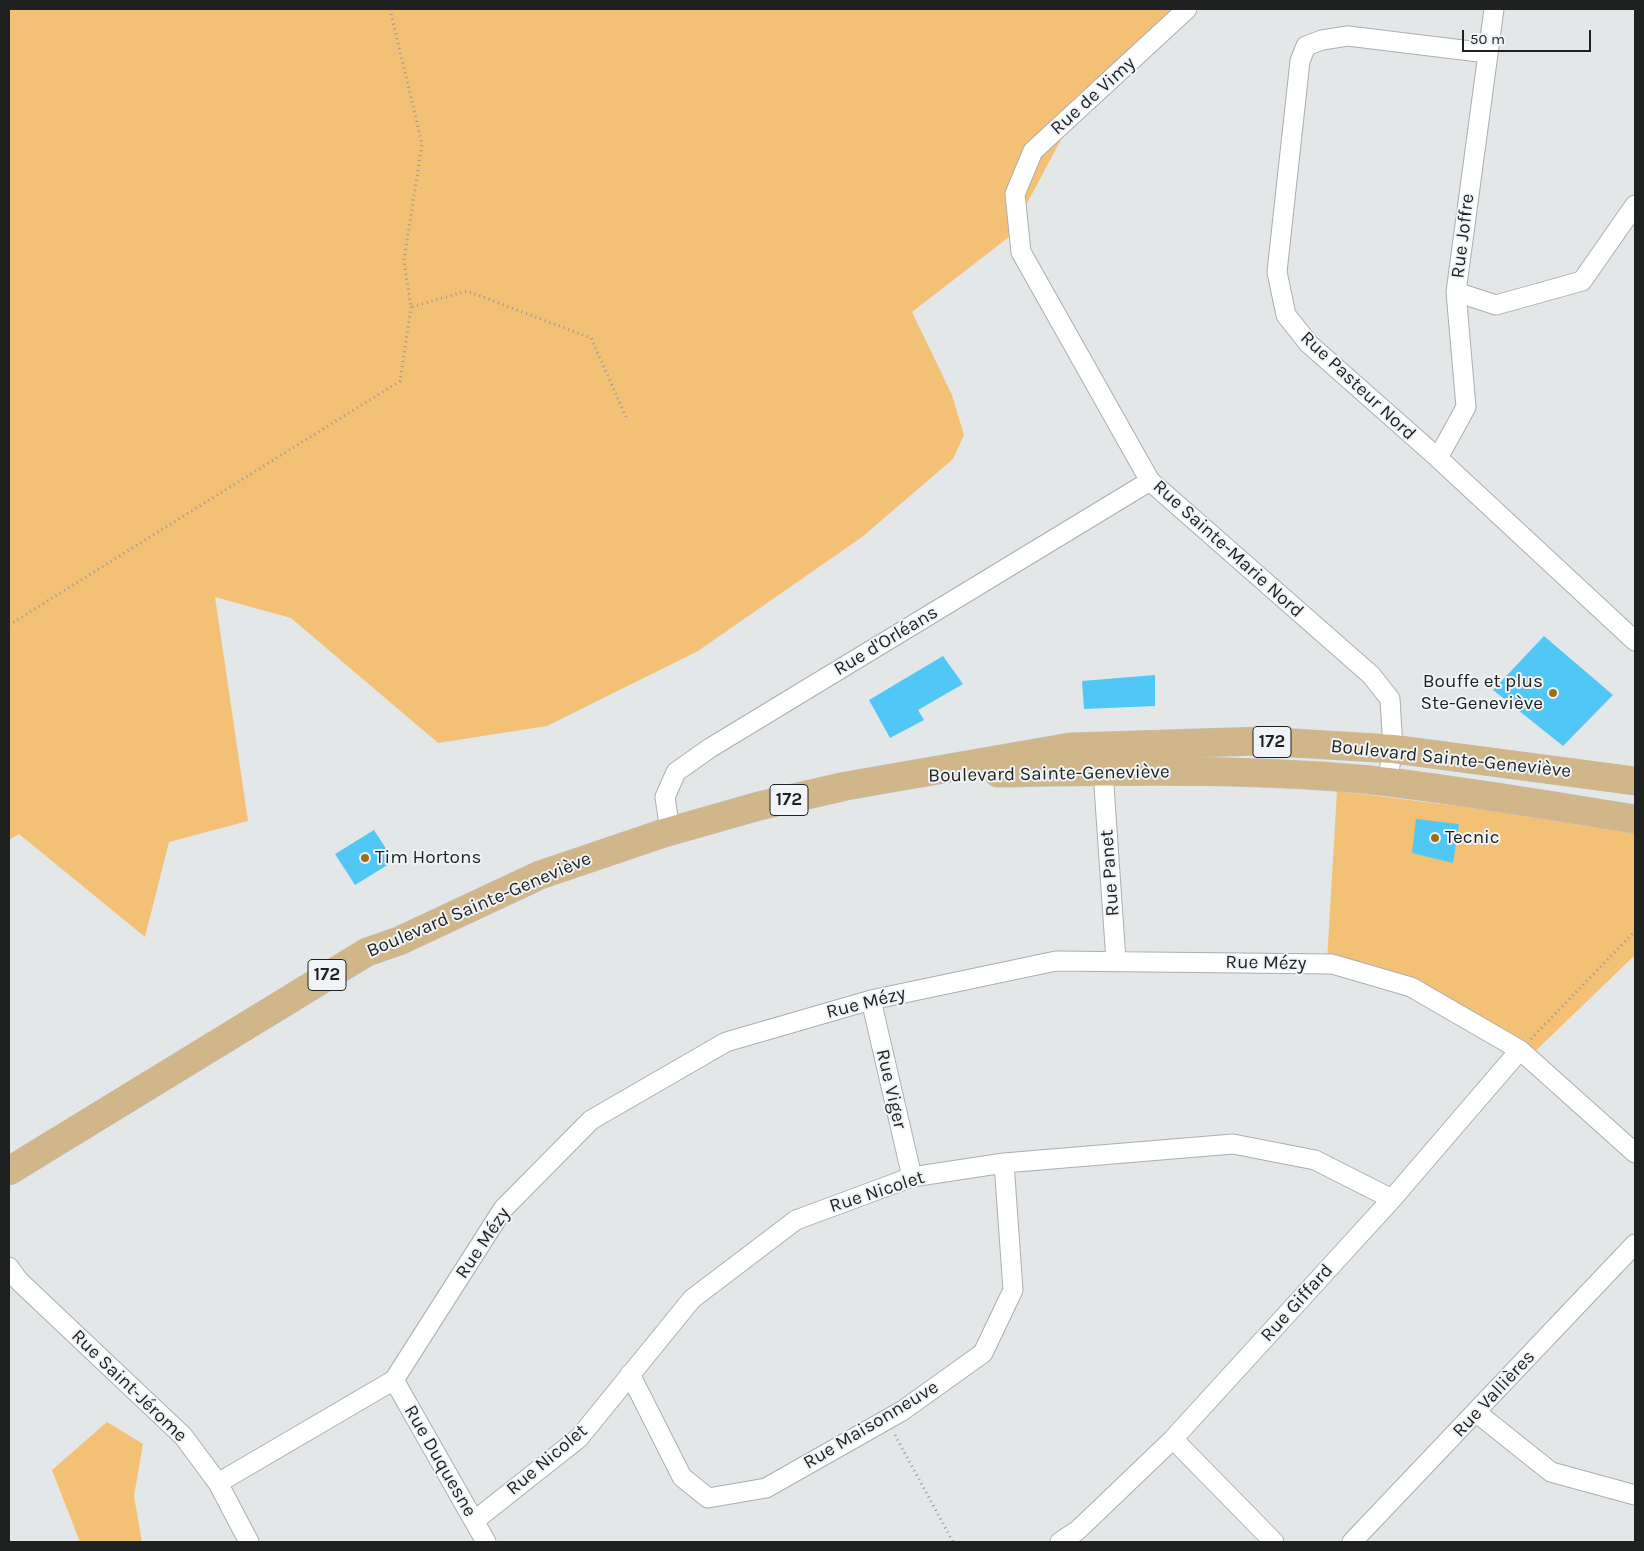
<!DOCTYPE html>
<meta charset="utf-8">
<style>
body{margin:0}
#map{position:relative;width:1644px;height:1551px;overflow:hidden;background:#e3e7e8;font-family:Karla,sans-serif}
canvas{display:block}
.frame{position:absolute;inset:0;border:10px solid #1f2020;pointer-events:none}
.scale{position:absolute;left:1462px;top:30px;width:129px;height:22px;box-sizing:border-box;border:2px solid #1f2020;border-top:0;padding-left:6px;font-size:15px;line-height:18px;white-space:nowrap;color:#1f2020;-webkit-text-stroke:4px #f1f4f6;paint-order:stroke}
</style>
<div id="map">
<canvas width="1644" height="1551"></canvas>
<div class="frame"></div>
<div class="scale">50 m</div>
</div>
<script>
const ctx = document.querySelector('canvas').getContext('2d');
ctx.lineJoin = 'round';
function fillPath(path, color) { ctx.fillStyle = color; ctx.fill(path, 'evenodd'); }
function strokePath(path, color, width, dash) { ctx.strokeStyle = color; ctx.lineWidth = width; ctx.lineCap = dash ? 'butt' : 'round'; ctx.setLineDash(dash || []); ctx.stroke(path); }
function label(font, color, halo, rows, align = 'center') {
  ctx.font = font + ' Karla,sans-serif'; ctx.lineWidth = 4; ctx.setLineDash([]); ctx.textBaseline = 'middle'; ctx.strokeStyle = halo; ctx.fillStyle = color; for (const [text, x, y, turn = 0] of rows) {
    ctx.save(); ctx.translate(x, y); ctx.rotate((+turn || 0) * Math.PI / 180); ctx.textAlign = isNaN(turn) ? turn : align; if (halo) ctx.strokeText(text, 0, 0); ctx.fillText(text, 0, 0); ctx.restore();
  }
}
const green = new Path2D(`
 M9,9H1192L1064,134L1009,237L912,312L952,395L964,435L953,459L862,537L698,651L547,726L438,743L291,618L215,597L248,821L169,842L145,937L19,834L9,840Z
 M1337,791L1635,828V955L1523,1063L1409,986L1327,961Z
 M107,1422L143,1444L134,1496L142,1542H80L52,1470Z`);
const building = new Path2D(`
 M1544,636L1613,695L1563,746L1493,690Z
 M943,656L963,684L918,710L924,720L890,738L869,700Z
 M1155,675V706L1084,709L1082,681Z
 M1416,819L1459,824L1453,863L1412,853Z
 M374,830L394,861L355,885L335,854Z`);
const path = new Path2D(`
 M390,9L422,144L404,260L411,307L467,291L591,338L626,417
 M9,625L400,381L411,307
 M1531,1039L1635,931
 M895,1435L953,1542`);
const street = new Path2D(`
 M1187,9L1033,151L1015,194L1021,252L1150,481L1371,675L1390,699L1393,749L1387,782
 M1487,53L1348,36L1322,40L1306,46L1300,61L1277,272L1286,315L1309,344L1438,458L1635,641
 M1456,292L1496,305L1582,281L1635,205
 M1438,458L1466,407L1456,292L1494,9
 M1104,786L1116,961
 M670,831L665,797L676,772L710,748L1150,481
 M871,1000L912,1177
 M9,1267L19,1281L183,1436L218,1483L249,1542
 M630,1374L682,1477L708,1498L766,1488L902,1411L983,1353L1013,1290L1004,1163
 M394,1380L486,1542
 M1477,1413L1551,1472L1635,1495
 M1173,1439L1274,1542
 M218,1483L394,1380L503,1209L591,1120L726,1042L871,1000L1056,961L1332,964L1411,987L1520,1050L1635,1153
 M474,1521L579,1438L692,1299L796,1220L912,1177L1004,1163L1233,1144L1315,1160L1392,1199
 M1060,1542L1078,1530L1173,1439L1392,1199L1520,1050
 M1352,1542L1635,1244`);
const primary = new Path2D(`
 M998,773C1125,771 1262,768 1388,782C1471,792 1553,806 1635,819
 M9,1171L367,952L399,941L540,875L664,833L759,806L846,786L1070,747L1261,741L1393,749L1635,781`);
const markers = [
 [1553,693,5,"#9c6f1f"],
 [1435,838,5,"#9c6f1f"],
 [365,858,5,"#9c6f1f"]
];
const shields = [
 [1272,742,38],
 [789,800,38],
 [327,975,38]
];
const shieldNames = [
 ["172",1272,742],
 ["172",789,800],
 ["172",327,975]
];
const streetNames = [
 ["Rue de Vimy",1093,96,-42],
 ["Rue Joffre",1463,236,-83],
 ["Rue Pasteur Nord",1358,386,43],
 ["Rue Sainte-Marie Nord",1228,549,42],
 ["Rue d'Orléans",886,641,-31],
 ["Boulevard Sainte-Geneviève",1451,759,6],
 ["Boulevard Sainte-Geneviève",1049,774,-1],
 ["Rue Panet",1110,873,-94],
 ["Boulevard Sainte-Geneviève",479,905,-23],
 ["Rue Mézy",1266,963,1],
 ["Rue Mézy",866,1003,-14],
 ["Rue Viger",891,1089,77],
 ["Rue Nicolet",877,1192,-18],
 ["Rue Mézy",483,1243,-56],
 ["Rue Giffard",1297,1303,-48],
 ["Rue Saint-Jérome",129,1386,44],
 ["Rue Vallières",1494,1394,-47],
 ["Rue Maisonneuve",871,1425,-31],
 ["Rue Nicolet",547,1460,-40],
 ["Rue Duquesne",440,1461,60]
];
const poiNames = [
 ["Bouffe et plus",1543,682,"right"],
 ["Ste-Geneviève",1543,704,"right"],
 ["Tecnic",1445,838],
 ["Tim Hortons",375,858]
];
fillPath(green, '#f3c175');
fillPath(building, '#51c7f6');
strokePath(street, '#abaeb0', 21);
strokePath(primary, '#c0c1c1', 29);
strokePath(path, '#959899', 3, [1, 4]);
strokePath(street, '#fff', 19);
strokePath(primary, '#d1b689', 28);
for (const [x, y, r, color] of markers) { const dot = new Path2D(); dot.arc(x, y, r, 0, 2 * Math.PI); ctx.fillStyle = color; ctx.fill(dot); strokePath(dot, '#f1f4f6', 2); }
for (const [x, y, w] of shields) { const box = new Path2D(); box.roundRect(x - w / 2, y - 15.5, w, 31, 4); ctx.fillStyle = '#f1f4f6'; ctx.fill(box); strokePath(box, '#1f2020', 1); }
label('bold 18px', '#1f2020', null, shieldNames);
label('19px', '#1f2020', '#f1f4f6', streetNames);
label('19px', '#1f2020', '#f1f4f6', poiNames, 'left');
</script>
